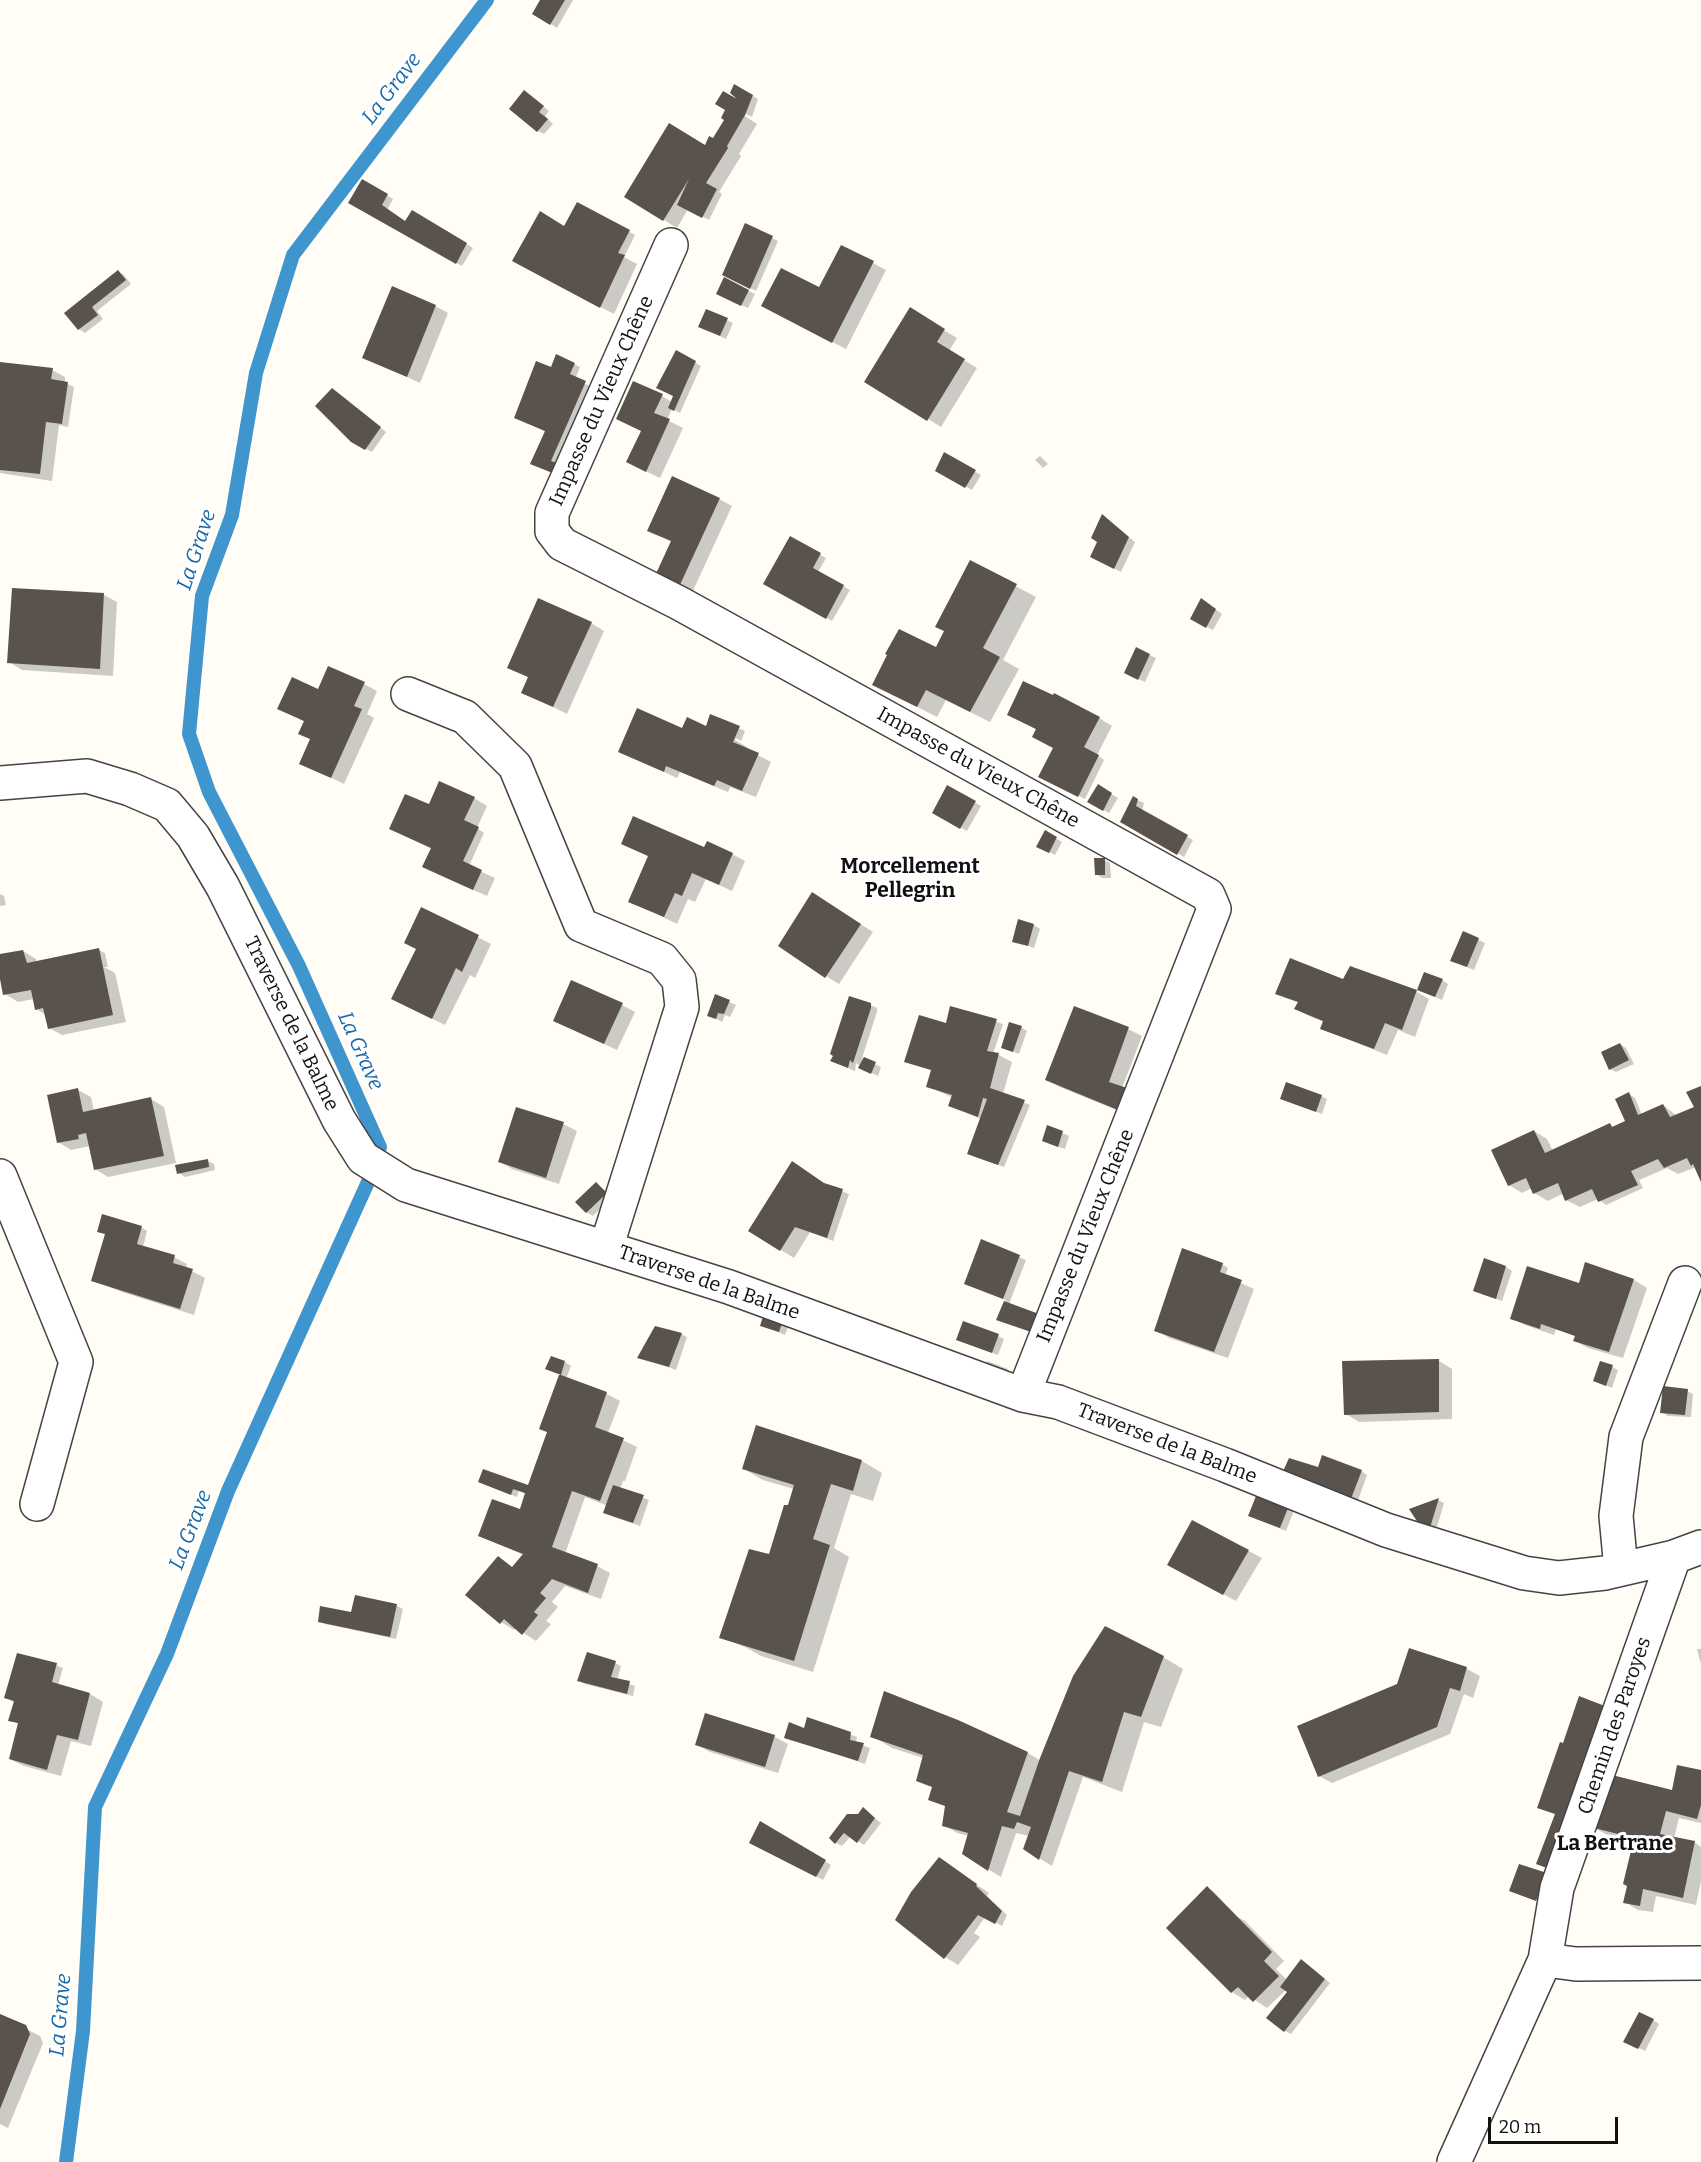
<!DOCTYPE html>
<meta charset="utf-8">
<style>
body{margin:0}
#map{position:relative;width:1701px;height:2162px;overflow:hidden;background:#fffdf5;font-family:Bitter,serif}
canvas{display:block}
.scale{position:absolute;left:1488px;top:2117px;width:130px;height:27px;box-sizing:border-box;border:3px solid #111;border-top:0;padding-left:8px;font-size:18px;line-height:21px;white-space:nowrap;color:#111;-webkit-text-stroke:4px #fff;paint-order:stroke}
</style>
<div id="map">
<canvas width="1701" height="2162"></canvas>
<div class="scale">20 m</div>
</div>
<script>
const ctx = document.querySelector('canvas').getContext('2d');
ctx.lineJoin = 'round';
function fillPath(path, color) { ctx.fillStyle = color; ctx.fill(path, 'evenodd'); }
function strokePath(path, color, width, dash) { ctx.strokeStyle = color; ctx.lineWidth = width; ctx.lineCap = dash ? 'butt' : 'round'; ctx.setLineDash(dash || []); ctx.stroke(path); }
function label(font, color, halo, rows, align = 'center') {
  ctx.font = font + ' Bitter,serif'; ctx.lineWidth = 6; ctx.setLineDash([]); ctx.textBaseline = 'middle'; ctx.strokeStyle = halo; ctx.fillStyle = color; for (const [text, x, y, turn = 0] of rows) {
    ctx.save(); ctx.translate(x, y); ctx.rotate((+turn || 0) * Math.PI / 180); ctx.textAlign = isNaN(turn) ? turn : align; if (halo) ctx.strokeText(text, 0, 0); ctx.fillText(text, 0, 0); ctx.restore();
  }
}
const shadow = new Path2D(`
 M542,0H573L557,28L534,13Z
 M735,86L758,99L752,117L746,114L745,116L757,124L739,154L741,156L719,192L722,194L709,220L688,209L677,228L626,196L714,140L743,104Z
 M531,96L549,111L545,116L553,124L544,134L538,131Z
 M363,181L393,199L387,210L406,223L412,212L473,248L462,266L350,203Z
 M578,204L635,235L624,257L637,264L614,314L544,278L541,213L565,227Z
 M746,225L778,241L756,291L730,278Z
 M873,263L886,270L846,349L776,313Z
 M118,272L124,275L131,284L97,311L103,319L85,333L79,329L66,313Z
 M725,279L755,294L748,308L724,297Z
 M435,306L448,313L420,383L364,357Z
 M706,311L733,323L726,339L706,329Z
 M932,323L957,338L949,351L977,368L941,427L928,419Z
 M676,352L701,366L680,413L672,409L667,420L683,428L660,478L641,469L642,431L618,419L662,396L672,402L675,396Z
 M0,363L52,370L65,377V383L74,387L68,427L59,425L52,481L0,473Z
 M574,364L580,367L575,379L598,390L557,465L538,467L546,432L516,417L558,371Z
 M338,393L386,432L372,452L352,441Z
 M945,455L981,475L972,490L937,470Z
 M1040,456L1048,464L1043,468L1035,460Z
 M719,499L732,506L691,595L656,578L672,542L649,530Z
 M1103,516L1135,542L1121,572L1098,560L1099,541Z
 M791,538L826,558L818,572L850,590L832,621L765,583Z
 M971,562L1036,597L1003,660L1019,669L990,722L946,700L937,717L894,695L936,649L946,631Z
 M104,595L117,602L113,676L22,670L9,662Z
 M1208,604L1222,614L1213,630L1192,618Z
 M591,623L604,631L567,714L523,692L529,678L509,667Z
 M1137,649L1156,658L1145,682L1132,676Z
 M364,684L377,691L367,714L374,718L344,784L301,763L312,740L305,722L279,708Z
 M711,716L745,731L741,741L736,738L735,740L747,747L746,749L771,762L756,797L730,787L728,792L680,772L677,778L619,751L683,730L715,731Z
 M1099,718L1112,726L1097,755L1104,760L1085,799L1046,780L1055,747L1037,730L1022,722Z
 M1098,786L1118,798L1109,813L1089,802Z
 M948,787L981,806L967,831L934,812Z
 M474,798L487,806L477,828L484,833L469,866L495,878L487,896L437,874L432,849L391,829L429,806Z
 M1133,798L1144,803L1142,811L1193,840L1184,857L1122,821Z
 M1045,832L1062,842L1055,855L1038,846Z
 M622,844L705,849L732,854L745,861L732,891L706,879L695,902L688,899L677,924L630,901L650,857Z
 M1104,860L1110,863L1111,878H1102L1096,874Z
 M0,894L4,896L6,905L0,906Z
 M826,902L873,932L839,984L826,976Z
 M422,909L491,944L475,978L470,975L445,1025L406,1006L417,949Z
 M1034,925L1040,929L1034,948L1014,941Z
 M1464,933L1485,943L1474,970L1457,963Z
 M99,950L105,953L108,967H104L115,973L126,1022L62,1035L49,1028L46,1015L36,1009L34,999L18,1002L5,994L0,972V956L23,951L36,959L37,963Z
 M1344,980L1397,986L1417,992L1429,999L1415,1037L1398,1030L1387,1055L1362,1045L1324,1022L1309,1016L1296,1009L1298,1002L1283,997Z
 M1442,980L1448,984L1442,1000L1419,990Z
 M716,996L736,1005L730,1017L725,1015L722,1022L709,1015Z
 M622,1005L635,1012L617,1050L554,1021Z
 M870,1005L877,1008V1012L862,1058L881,1067L878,1076L866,1070L856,1063L855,1071L832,1061Z
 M951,1008L1003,1024L993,1054L999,1055L1012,1062L1003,1094L1030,1105L1004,1167L975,1157L981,1119L950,1106L953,1098L928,1086L933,1071L906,1061L947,1024Z
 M1075,1008L1128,1029L1142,1036L1122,1088L1131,1116L1060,1087L1047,1079Z
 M1021,1027L1027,1031L1019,1054L1003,1047Z
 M1620,1044L1626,1048L1634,1064L1616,1072L1610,1069Z
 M1701,1087V1178L1696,1167L1678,1174L1667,1168L1639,1180L1643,1188L1606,1205L1598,1199L1580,1207L1566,1200L1564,1193L1548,1201L1534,1193L1532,1188L1522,1193L1509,1185L1534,1131L1547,1139L1553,1151L1610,1125L1614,1127L1628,1121L1629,1094L1635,1098L1642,1115L1663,1105L1677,1116L1696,1108Z
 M78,1090L91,1097L94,1111L151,1099L164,1107L176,1163L108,1177L95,1169L90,1146L71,1150L58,1142Z
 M1321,1096L1327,1099L1322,1114L1282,1098Z
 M563,1124L577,1131L559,1184L512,1169L499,1161Z
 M1048,1127L1069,1136L1065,1149L1050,1144Z
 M207,1161L214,1164L215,1170L185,1177L179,1173Z
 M596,1184L612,1197L593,1216L586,1212Z
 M827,1185L849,1194L833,1241L810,1232L794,1258L750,1231Z
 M141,1227L147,1231L143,1247L174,1257L187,1264L186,1268L205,1278L194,1315L122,1292L92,1280L106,1235L98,1231Z
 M982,1241L1026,1260L1009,1304L998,1319L1006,1300L972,1286Z
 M1222,1264L1228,1268L1225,1276L1254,1289L1228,1358L1169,1338L1156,1330Z
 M1586,1264L1634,1280L1647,1288L1623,1358L1588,1348L1575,1341L1576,1336L1556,1329L1554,1335L1525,1325L1512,1318L1580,1285Z
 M1506,1267L1512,1271L1502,1301L1481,1294Z
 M765,1315L789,1325L785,1335L768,1328Z
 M681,1334L687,1337L676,1370L639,1357Z
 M998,1336L1004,1339L998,1355L964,1342Z
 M987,1361L1008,1369L1005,1377L985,1369Z
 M1439,1361L1452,1369V1419L1359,1422L1346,1414Z
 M565,1362L571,1366L566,1379L607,1394L620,1401L608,1433L637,1447L625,1481H623L620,1489L649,1500L640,1526L611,1516L608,1506L585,1497L565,1554L597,1566L610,1573L601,1599L565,1586L552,1602L558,1607L546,1621L551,1624L536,1641L516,1628L514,1630L501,1622L513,1568L524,1555L480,1536L520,1510L527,1494L519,1491L517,1497L486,1485L529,1487L549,1433L560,1374Z
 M1612,1367L1618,1370L1612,1388L1594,1380Z
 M1687,1391L1693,1394L1691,1417L1668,1416L1662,1412Z
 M802,1442L862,1461L882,1473L873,1501L851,1494L834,1548L849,1557L813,1672L761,1656L747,1648L721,1637L769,1556L794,1489L763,1480L744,1469Z
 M1319,1469L1361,1471L1367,1475L1356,1506Z
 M1259,1492L1295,1508L1286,1531L1256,1519Z
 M1438,1500L1444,1503L1435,1534L1412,1509Z
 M1193,1522L1262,1558L1236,1601L1182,1572Z
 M397,1606L403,1609L396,1639L325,1624L319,1621Z
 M1697,1649H1701V1664Z
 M1410,1650L1467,1669L1480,1676L1473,1698L1464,1694L1450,1734L1332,1783L1319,1776L1399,1686Z
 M1163,1657L1183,1669L1161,1727L1144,1722L1122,1792L1083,1777L1052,1866L1039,1858L1029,1836L1016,1833L1001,1877L964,1854L969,1836L957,1833L944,1825L948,1807L929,1799L934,1787L923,1758L892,1748L872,1736L1028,1753L1041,1761Z
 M615,1663L621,1666L617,1680L635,1686L633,1696L585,1684L579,1681Z
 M56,1665L63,1668L58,1685L90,1694L103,1702L91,1746L71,1741L61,1776L24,1766L10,1759L19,1724L10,1720L15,1703L6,1698Z
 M706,1714L775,1737L788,1744L778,1773L710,1752L697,1745Z
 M808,1719L857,1737L856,1743L870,1748L865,1764L786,1737L805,1730Z
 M1701,1772V1823L1679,1818L1674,1838L1694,1842L1701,1847V1881L1696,1905L1656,1896L1653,1912L1638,1910L1625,1902L1635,1841L1605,1834L1592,1826L1680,1793Z
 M864,1809L881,1823L864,1845L851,1836L842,1846L836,1843Z
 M760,1823L831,1865L823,1880L751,1842Z
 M939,1859L989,1893L987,1896L1007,1915L1002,1926L985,1917L974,1933L980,1937L958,1965L945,1957L896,1920Z
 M1208,1888L1214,1892L1238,1917L1245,1921L1284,1961L1276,1969L1287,1980L1308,1965L1330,1983L1291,2034L1285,2031L1289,1992L1286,1990L1267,2008L1249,1996L1245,2000L1232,1992Z
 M0,2016L40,2036L43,2043L8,2128L0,2124Z
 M1653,2020L1659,2024L1645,2051L1625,2041Z`);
const stream = new Path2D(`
 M66,2162L83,2031L95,1807L167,1654L228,1491L368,1182L380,1147L299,966L209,792L189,734L202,596L232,515L256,373L293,255L487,0`);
const building = new Path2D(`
 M540,0H565L550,25L532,14Z
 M734,84L753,95L745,115L727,146L728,148L706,183L717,189L702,218L677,205L689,179L663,221L624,197L669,123L705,145L709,136L713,138L724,120L721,118L725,110L715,104L723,91L737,99L730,93Z
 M524,90L544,106L539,112L548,119L537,132L509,109Z
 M362,179L388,194L382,205L405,221L412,210L467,243L456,264L348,203Z
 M577,202L630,230L618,253L625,255L600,308L512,261L540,211L564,226Z
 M745,223L773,236L750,289L722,275Z
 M841,245L874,261L832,343L761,306L781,268L819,287Z
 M118,270L126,280L92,307L98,315L78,330L64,313Z
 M724,277L749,290L741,306L716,294Z
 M392,286L436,305L407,377L362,358Z
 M910,307L945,329L937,342L965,359L927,421L864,382Z
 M706,309L728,318L720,336L698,327Z
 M676,350L696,361L674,411L668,408L673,396L656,388Z
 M556,354L575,363L570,374L586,381L551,461L560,464L555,474L530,464L545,431L514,418L536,361L551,367Z
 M0,362L53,368L51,379L68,382L62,424L46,422L40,474L0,470Z
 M633,381L663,394L654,413L670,419L646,472L626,462L641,431L616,419Z
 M332,388L381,427L365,450L351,442L315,406Z
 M944,452L976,470L965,488L935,471Z
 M672,476L720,498L678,589L654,578L671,541L647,531Z
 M1102,514L1129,537L1114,569L1090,557L1097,542L1091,538Z
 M790,536L821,553L813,568L844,585L826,619L763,584Z
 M970,560L1017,584L983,648L1000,657L970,712L926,690L917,707L872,685L887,655L885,654L899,629L936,647L944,631L935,627Z
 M12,588L104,593L100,669L7,663Z
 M538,598L592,622L553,707L521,693L528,677L507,668Z
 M1201,598L1216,609L1206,628L1190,619Z
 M1136,647L1150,654L1138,680L1124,673Z
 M328,666L365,682L354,706L362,709L331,778L299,764L310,739L298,734L304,721L277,709L292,677L318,689Z
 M1023,681L1053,695L1054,693L1100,717L1084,747L1099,755L1078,797L1038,777L1053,748L1032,737L1036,729L1007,715Z
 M637,708L682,728L687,717L706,726L710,714L740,726L733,742L759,753L742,791L717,780L714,786L666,766L664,772L618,752Z
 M439,781L475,797L464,820L479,827L463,861L482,870L473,890L422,867L431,848L389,829L405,794L429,804Z
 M1098,784L1112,793L1103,811L1087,802Z
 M947,785L976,801L960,829L932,813Z
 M1133,796L1138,799L1136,806L1188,835L1177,855L1120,822Z
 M633,816L704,847L707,841L733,853L719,885L692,873L682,896L675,893L664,917L628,902L648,856L621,844Z
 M1045,830L1057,837L1049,853L1036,847Z
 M1094,858H1105V875H1095Z
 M812,892L861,924L825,978L778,946Z
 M421,907L479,935L462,972L456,968L432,1019L391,999L416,949L404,943Z
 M1018,919L1034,924L1028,946L1012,942Z
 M1463,931L1479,938L1467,967L1450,961Z
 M99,948L113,1015L48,1029L43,1008L35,1010L31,990L3,995L0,979V954L23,950L27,963Z
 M1290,958L1343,979L1350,966L1417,990L1402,1030L1385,1023L1374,1049L1320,1029L1323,1021L1294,1009L1298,1002L1275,994Z
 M1424,972L1443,979L1435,997L1417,990Z
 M571,980L623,1003L604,1044L553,1021Z
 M715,994L730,1000L724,1014L718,1013L716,1019L707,1016Z
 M849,996L871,1003V1008L853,1063L850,1060L848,1068L830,1061L833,1056L830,1054Z
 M950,1006L997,1019L987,1051L999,1053L990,1088L1025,1100L998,1165L967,1154L987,1099L983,1098L978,1117L948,1106L952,1095L926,1087L931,1070L904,1062L919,1015L946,1023Z
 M1074,1006L1129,1027L1109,1082L1127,1088L1118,1110L1045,1080Z
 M1009,1022L1022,1026L1013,1052L1001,1048Z
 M1620,1043L1629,1060L1609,1070L1601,1052Z
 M864,1057L876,1062L871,1074L858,1068Z
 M1286,1082L1322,1095L1316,1112L1280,1099Z
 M1701,1086V1182L1693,1164L1691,1166L1687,1158L1664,1168L1658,1159L1631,1171L1638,1185L1598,1202L1592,1189L1565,1201L1558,1183L1533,1194L1526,1178L1508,1186L1491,1150L1534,1130L1545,1153L1610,1123L1612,1127L1625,1121L1615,1099L1629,1092L1638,1115L1663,1104L1670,1117L1694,1107L1686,1092Z
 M78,1088L83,1112L151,1097L164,1156L94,1170L86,1133L78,1135L79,1139L57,1143L47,1095Z
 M516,1107L564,1122L546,1178L498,1162Z
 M1047,1125L1063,1131L1058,1147L1042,1141Z
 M208,1159L209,1167L177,1174L175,1165Z
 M792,1161L824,1183L843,1189L827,1238L795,1227L780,1251L748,1231Z
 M596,1182L607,1193L586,1213L575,1202Z
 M102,1214L142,1226L137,1244L175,1255L173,1263L193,1269L180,1309L91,1281L105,1234L97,1232Z
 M981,1239L1020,1255L1003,1299L964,1284Z
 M1182,1248L1223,1263L1220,1272L1242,1280L1214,1352L1154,1331Z
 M1484,1258L1506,1266L1496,1299L1473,1291Z
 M1585,1262L1634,1279L1609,1352L1573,1341L1575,1336L1541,1324L1540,1329L1510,1319L1527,1266L1579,1283Z
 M1004,1301L1039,1314L1031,1332L996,1320Z
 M764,1313L783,1320L779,1332L760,1326Z
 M963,1321L999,1334L992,1353L956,1340Z
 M655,1326L682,1333L669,1367L637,1358Z
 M551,1356L565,1361L561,1375L607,1392L595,1427L624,1438L600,1501L572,1491L552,1547L598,1564L588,1593L552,1579L540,1593L546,1598L534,1612L538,1615L522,1635L504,1619L500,1624L465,1595L498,1556L512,1567L523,1554L478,1536L492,1499L520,1509L525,1493L513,1489L511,1495L478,1482L483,1469L528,1485L547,1432L539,1429L559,1375H561L545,1369Z
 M1439,1359V1412L1344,1415L1342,1361Z
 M1600,1361L1613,1365L1606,1386L1593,1381Z
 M1663,1386L1688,1389L1685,1415L1660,1413Z
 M756,1425L862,1460L853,1491L831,1484L813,1539L830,1545L794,1661L719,1638L749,1549L769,1554L784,1505H788L794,1485L742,1469Z
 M1322,1455L1362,1470L1349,1504L1280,1478L1289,1458L1318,1467Z
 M613,1485L644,1495L633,1523L603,1513Z
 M1258,1491L1290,1503L1280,1528L1248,1516Z
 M1439,1498L1429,1531L1422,1529L1409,1509Z
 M1192,1520L1249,1550L1223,1595L1167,1565Z
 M355,1595L397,1604L390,1637L318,1622L320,1606L351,1612Z
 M1105,1626L1164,1656L1141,1717L1124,1712L1102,1782L1069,1771L1039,1860L1023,1849L1031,1827L1017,1822L1014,1829L1002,1826L988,1871L962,1854L968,1833L942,1826L945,1806L928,1800L932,1787L916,1781L923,1755L870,1737L884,1691L958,1720L1028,1752L1007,1812L1020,1816L1040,1758L1073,1676Z
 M1409,1648L1467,1667L1460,1691L1450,1688L1437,1727L1318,1777L1297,1726L1397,1684Z
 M587,1652L616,1661L611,1677L630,1681L627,1694L577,1681Z
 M17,1653L57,1663L52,1682L90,1693L78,1740L57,1735L47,1770L9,1759L18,1723L8,1721L14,1701L4,1698Z
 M1579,1696L1610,1708L1555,1871L1536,1864L1555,1814L1537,1808L1560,1742L1563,1743Z
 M705,1713L775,1735L765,1767L695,1745Z
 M807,1717L851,1732L850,1740L864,1743L858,1761L784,1738L789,1722L804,1728Z
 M1677,1765L1701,1770V1805L1697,1819L1666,1811L1660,1834L1695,1841L1683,1898L1643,1889L1640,1906L1623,1903L1627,1886L1623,1884L1634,1838L1590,1827L1604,1773L1672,1790Z
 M863,1807L875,1818L857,1843L844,1833L835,1844L829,1838L847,1814H858Z
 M760,1821L826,1860L816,1877L749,1843Z
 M939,1857L977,1884L976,1886L1002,1911L995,1924L978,1915L944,1959L895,1920L911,1892Z
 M1519,1864L1547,1873L1536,1901L1509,1891Z
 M1207,1886L1272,1952L1264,1961L1279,1976L1253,2002L1238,1987L1231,1993L1166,1928Z
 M1301,1959L1325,1979L1284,2032L1266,2018L1287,1992L1280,1987Z
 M1639,2012L1654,2019L1638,2049L1623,2042Z
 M0,2014L26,2025L30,2034L0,2109Z`);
const minor = new Path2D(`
 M671,245L552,513V531L562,544L679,603L1208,895L1214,909L1023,1395
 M408,694L465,717L515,766L581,925L662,959L679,980L682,1007L606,1248
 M0,783L87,776L130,789L167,805L193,836L223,887L339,1120L363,1158L406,1185L729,1287L1023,1395L1058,1402L1225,1465L1386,1530L1524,1573L1559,1578L1605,1573L1674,1557L1701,1547
 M0,1176L76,1362L37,1504
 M1621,1569L1616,1516L1626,1437L1685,1283
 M1545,1960L1576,1964L1701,1963
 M1454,2162L1545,1960L1557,1888L1674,1557`);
const streetNames = [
 ["Impasse du Vieux Chêne",602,401,-66],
 ["Impasse du Vieux Chêne",978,768,29],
 ["Traverse de la Balme",291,1024,64],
 ["Impasse du Vieux Chêne",1086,1236,-68],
 ["Traverse de la Balme",709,1283,19],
 ["Traverse de la Balme",1167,1444,21],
 ["Chemin des Paroyes",1615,1726,-71]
];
const waterNames = [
 ["La Grave",392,89,-53],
 ["La Grave",197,550,-72],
 ["La Grave",360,1051,66],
 ["La Grave",191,1530,-69],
 ["La Grave",61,2015,-85]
];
const neighbourhoodNames = [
 ["Morcellement",910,867],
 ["Pellegrin",910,891],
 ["La Bertrane",1615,1844]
];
fillPath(shadow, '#0003');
strokePath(stream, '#3f96cf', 14);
fillPath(building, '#5a524d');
strokePath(minor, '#444', 36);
strokePath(minor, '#fff', 33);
label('20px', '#111', '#fff', streetNames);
label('italic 21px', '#1768a6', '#fff', waterNames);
label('bold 21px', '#111', '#fff', neighbourhoodNames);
</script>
